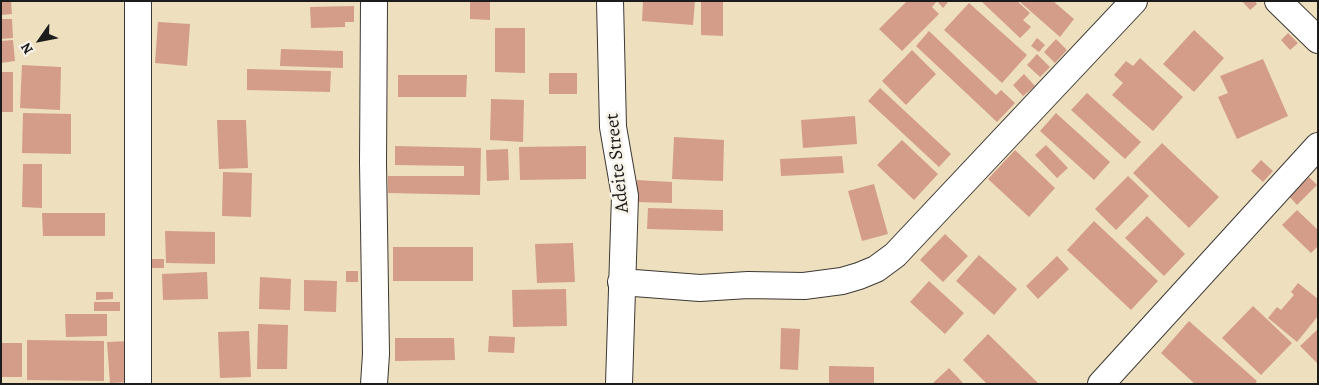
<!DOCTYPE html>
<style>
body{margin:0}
#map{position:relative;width:1319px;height:385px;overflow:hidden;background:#eedfbf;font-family:Alegreya,serif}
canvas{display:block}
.frame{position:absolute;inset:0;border:2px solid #1c1c1c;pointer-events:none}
.north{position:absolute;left:15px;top:15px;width:50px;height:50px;-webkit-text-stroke:4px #f7f3e8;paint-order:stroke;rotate:237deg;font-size:14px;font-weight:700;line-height:20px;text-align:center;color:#1c1c1c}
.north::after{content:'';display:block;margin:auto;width:18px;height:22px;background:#1c1c1c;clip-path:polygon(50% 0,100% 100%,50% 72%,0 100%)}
</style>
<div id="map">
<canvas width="1319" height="385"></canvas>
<div class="frame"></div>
<div class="north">N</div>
</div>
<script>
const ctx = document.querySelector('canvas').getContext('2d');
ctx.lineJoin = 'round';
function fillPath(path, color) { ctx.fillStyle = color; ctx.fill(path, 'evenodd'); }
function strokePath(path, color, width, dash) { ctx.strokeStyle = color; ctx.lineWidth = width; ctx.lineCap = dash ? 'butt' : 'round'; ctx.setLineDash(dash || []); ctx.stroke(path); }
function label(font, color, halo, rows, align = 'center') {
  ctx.font = font + ' Alegreya,serif'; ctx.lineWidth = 5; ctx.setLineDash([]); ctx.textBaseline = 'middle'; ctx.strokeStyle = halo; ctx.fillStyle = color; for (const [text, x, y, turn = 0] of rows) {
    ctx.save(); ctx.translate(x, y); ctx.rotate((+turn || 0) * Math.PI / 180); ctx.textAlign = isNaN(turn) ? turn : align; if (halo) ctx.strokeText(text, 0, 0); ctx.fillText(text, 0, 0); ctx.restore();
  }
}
const building = new Path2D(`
 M1,1H11L12,14L1,15Z
 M470,1H490V20L470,19Z
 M643,1H695L693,25L642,21Z
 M701,1H723V36L701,35Z
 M907,1H949L943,8L937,1L932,7L939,14L902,51L879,29Z
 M981,1H1017L1030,13L1023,20L1031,27L1020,38Z
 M1019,1H1053L1074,19L1060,37Z
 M1242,1H1255L1257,4L1250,10Z
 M969,3L1027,55L1002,83L944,30Z
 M354,6V22H345V27L311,28L310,7Z
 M1,19H12L13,38L1,39Z
 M158,22L190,24L187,66L155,63Z
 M495,28H525V73L495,72Z
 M1194,30L1224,58L1194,92L1163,64Z
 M929,31L996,95L1001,90L1015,103L997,122L916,46Z
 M1288,33L1298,43L1290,50L1281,40Z
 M1037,38L1045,45L1039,52L1031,46Z
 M1056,39L1067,50L1055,63L1044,52Z
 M13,40L15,61L1,63V41Z
 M281,49L343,51V68L280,66Z
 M912,50L936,74L906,105L882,81Z
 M1037,54L1050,67L1040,77L1027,65Z
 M1140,58L1183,97L1153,131L1112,95L1123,83L1114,75L1126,61L1133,66Z
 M1263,59L1288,116L1237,139L1218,97L1228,93L1220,76Z
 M22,65L61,67L60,110L20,108Z
 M247,69L331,71L330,92L247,90Z
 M1,72H13V112H1Z
 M549,73H577V94H549Z
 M1024,74L1035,86L1023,96L1013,85Z
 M398,75H467L466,97H398Z
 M880,88L951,154L939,167L868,101Z
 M1087,93L1141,142L1125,159L1071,110Z
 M491,99L524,100L523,142L490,140Z
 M23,113L71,114V154L22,153Z
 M1056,113L1110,162L1094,180L1040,131Z
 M855,116L857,144L803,148L801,120Z
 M217,120H246L248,168L219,169Z
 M674,137L724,140L723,181L672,179Z
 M902,140L938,174L914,200L877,165Z
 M1162,143L1219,197L1189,228L1133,173Z
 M1046,145L1068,168L1057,178L1035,155Z
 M395,146L481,148L480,195L388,193V176H464V166L395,165Z
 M586,146V179L520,180L519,147Z
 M508,149L509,180L487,181L486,150Z
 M1015,150L1055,188L1029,217L988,179Z
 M842,156L844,173L781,176L780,159Z
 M1261,160L1273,171L1263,182L1251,171Z
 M23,164H42V208L22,207Z
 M223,172L252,173L251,217L222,216Z
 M1128,176L1149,196L1116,230L1095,209Z
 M1309,177L1317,185L1297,205L1289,196Z
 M637,180L672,182V203L636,202Z
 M874,184L888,234L862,241L848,191Z
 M648,208L723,210V231L647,229Z
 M1297,210L1318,230V246L1311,253L1282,225Z
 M42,213H105V236H43Z
 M1147,216L1185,254L1164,276L1125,238Z
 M1094,221L1158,281L1131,310L1067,250Z
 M165,231L215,232V264L166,263Z
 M945,234L968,256L943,282L920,260Z
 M573,243L575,282L537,283L535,244Z
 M393,247H473V281H393Z
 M979,255L1017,289L994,315L956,281Z
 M1057,256L1069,269L1038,299L1026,286Z
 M149,259H164V268H149Z
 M346,271H358V282H346Z
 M207,272L208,299L163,300L162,274Z
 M260,277L291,279L290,310L259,309Z
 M304,280L337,281L336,312L304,311Z
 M929,281L964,313L945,334L910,302Z
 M1298,283L1318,299V316L1297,342L1268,318L1277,307L1281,310L1294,295L1291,292Z
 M566,289L567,326L513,327L512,290Z
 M96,292H113V299L96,300Z
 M94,302H120V311H94Z
 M1253,306L1292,343L1261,375L1222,338Z
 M65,314H107V336L66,337Z
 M1189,321L1257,381L1255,384H1195L1161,353Z
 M258,324L288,325L287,369H257Z
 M781,328L800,329L798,370L780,369Z
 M1318,329V364L1300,346Z
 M249,331L251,377L220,378L218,332Z
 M988,334L1039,384H987L963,360Z
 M489,336L515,337L514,353L488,352Z
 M395,338H454L455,360L395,361Z
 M27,340L104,341V381L27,380Z
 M129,341L131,382L110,383L107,342Z
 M1,343H22V377H1Z
 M829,366L874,367V384H829Z
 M949,368L964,384H932Z`);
const minor = new Path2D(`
 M138,1V384
 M374,1L373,163L376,354L374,384
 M610,1L613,127L625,196L619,384
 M1278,1L1318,40
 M621,282L700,288L748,285L804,286L842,281L859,276L876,269L895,255L1134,1
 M1101,384L1318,146`);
const streetNames = [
 ["Adeite Street",618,163,-96]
];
fillPath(building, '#d39d8a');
strokePath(minor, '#3c3934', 28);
strokePath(minor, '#fff', 26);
label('19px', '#1c1c1c', '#f7f3e8', streetNames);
</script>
